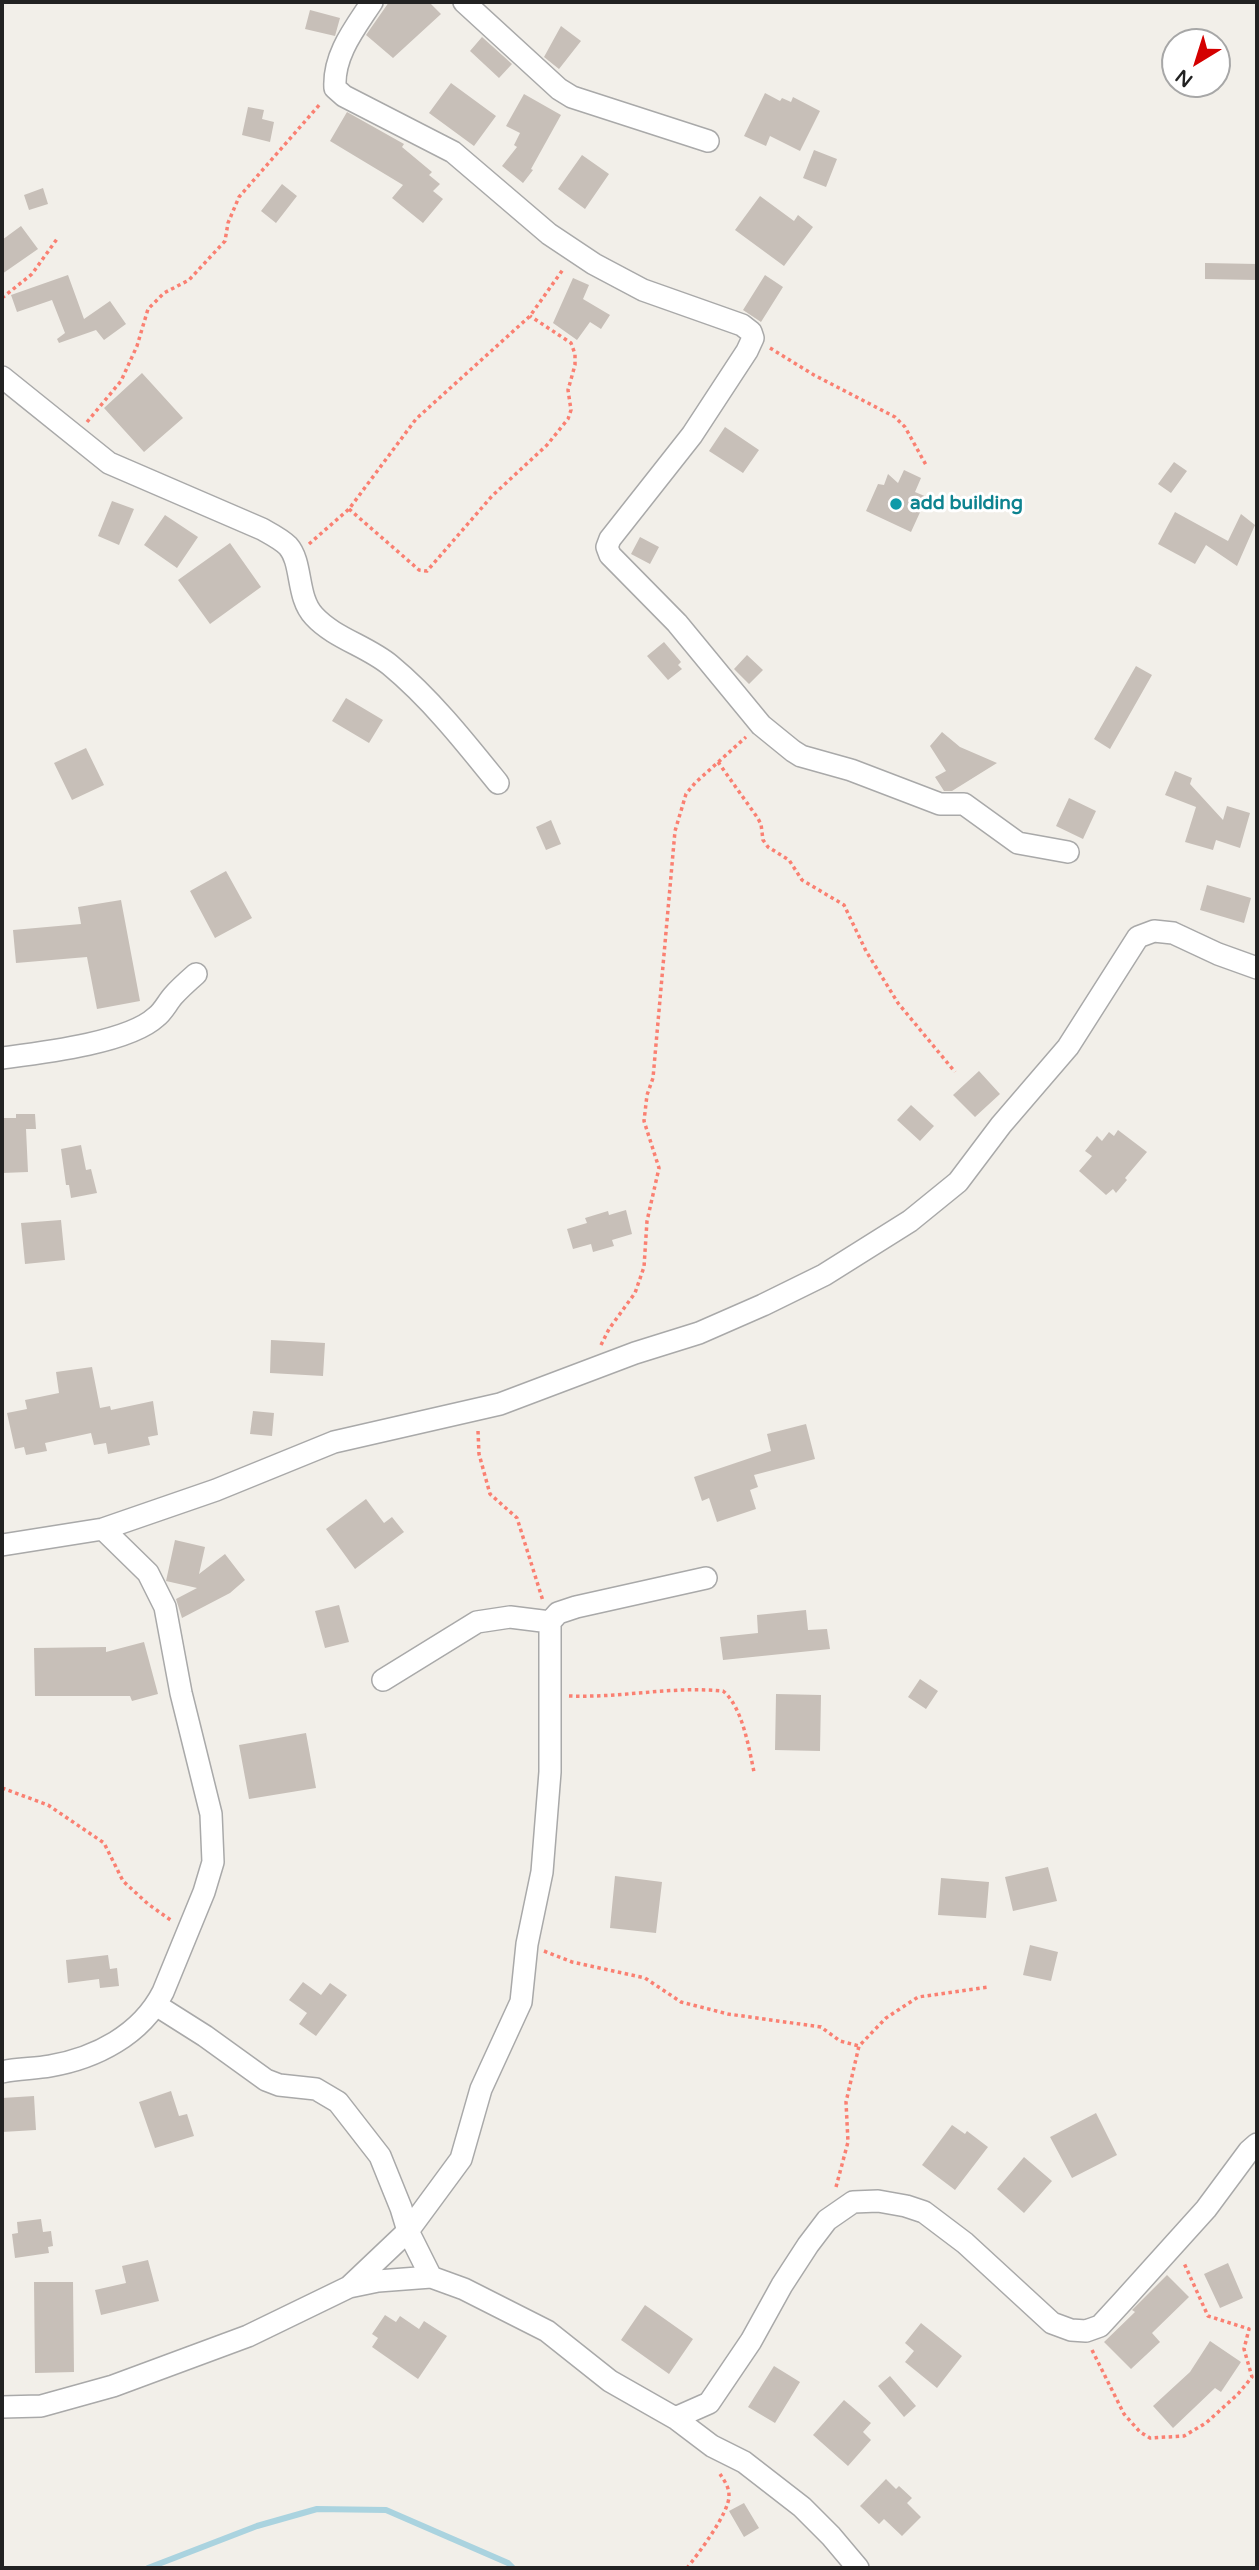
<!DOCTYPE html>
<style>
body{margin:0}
#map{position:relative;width:1259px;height:2570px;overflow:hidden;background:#f2efe9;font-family:"Varela Round",sans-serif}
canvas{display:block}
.frame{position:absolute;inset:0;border:4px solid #222;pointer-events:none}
.north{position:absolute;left:1161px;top:28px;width:70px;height:70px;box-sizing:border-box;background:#fff;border:2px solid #a7a7a7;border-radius:50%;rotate:218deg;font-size:19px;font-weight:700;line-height:28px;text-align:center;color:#222}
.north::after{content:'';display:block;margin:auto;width:24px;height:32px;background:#d40000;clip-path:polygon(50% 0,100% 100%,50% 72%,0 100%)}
</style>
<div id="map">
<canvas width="1259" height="2570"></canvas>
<div class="frame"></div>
<div class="north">N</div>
</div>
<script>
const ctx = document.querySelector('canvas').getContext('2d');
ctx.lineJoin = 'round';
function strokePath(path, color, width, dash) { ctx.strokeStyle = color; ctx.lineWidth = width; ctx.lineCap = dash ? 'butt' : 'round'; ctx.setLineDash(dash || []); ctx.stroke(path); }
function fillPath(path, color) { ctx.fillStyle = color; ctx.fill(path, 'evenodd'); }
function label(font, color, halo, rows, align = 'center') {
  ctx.font = font + ' "Varela Round",sans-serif'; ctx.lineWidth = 6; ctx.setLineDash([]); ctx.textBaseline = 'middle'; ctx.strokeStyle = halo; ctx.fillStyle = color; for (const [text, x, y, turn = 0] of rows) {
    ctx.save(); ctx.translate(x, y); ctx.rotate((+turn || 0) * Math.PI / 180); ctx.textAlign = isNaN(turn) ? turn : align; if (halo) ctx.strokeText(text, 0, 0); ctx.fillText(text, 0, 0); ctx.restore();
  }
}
const stream = new Path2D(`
 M148,2568L257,2526L317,2509L386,2510L508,2563L513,2568`);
const building = new Path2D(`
 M389,2H429L441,14L393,58L366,35Z
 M310,10L340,18L335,36L305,29Z
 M561,26L581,41L559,69L544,57Z
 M482,37L512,64L499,78L470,51Z
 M451,83L496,116L474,146L429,113Z
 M765,93L780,101L782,98L791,102L793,97L820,111L800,151L770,136L766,146L744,136Z
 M524,94L561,115L531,169L533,170L523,183L502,166L517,147L514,145L520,133L506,126Z
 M248,107L264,110L262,119L274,122L270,142L242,135Z
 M347,112L404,144L402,147L432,172L429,175L440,184L433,191L443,199L423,223L392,198L403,185L330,141Z
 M814,150L837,159L826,187L803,178Z
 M582,155L609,174L585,209L558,189Z
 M282,184L297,196L276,223L261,211Z
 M43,188L48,204L29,210L24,195Z
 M760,196L794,221L798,215L813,227L784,266L735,230Z
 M21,226L38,249L2,274V240Z
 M1205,263L1257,264V280L1205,279Z
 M68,275L84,319L110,301L126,324L104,340L96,330L59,343L57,339L65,333L52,300L17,312L11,295Z
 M765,275L783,287L761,322L743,310Z
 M573,278L589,285L583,299L610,315L601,329L590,322L577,340L553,323Z
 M142,373L183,418L144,452L104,408Z
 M725,427L759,450L743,473L709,451Z
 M1174,462L1187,471L1171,493L1158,484Z
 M904,470L921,478L915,492L927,497L911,532L866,511L878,484L884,485L888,474L898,483Z
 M112,501L134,509L119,545L98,536Z
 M1175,512L1228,541L1241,514L1255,525L1237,566L1206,545L1195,564L1158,544Z
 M165,515L198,537L177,568L144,545Z
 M640,537L659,547L650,564L631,554Z
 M230,543L261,587L210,624L178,580Z
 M664,642L681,662L678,665L682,669L668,680L647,656Z
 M747,655L763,670L749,684L734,669Z
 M1136,666L1152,675L1110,749L1094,739Z
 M346,698L383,720L369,743L332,721Z
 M942,732L960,747L997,763L952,791H944L935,777L946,771L930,746Z
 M86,748L104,785L72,800L54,763Z
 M1175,771L1192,778L1190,784L1223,820L1227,806L1250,813L1240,848L1216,840L1213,850L1185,842L1196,807L1165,795Z
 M1069,798L1096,811L1083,839L1056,826Z
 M551,820L561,844L546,850L536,827Z
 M226,871L252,918L215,938L190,891Z
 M1207,885L1251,898L1244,923L1200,910Z
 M121,900L140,1001L97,1009L87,957L16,963L13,930L81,924L78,907Z
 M979,1071L1000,1094L975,1117L953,1095Z
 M911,1105L934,1126L920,1141L897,1120Z
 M16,1114H35L36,1129H26L28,1172L2,1173V1118H16Z
 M1118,1130L1147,1152L1125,1178L1127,1180L1116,1193L1113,1189L1106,1195L1079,1171L1092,1156L1085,1151L1097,1136L1102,1141L1109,1132L1114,1136Z
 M81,1145L86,1170L91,1169L97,1193L71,1198L69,1185H66L61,1149Z
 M626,1210L632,1234L612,1240L614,1246L593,1252L591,1244L573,1249L567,1229L587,1223L585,1218L608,1211L609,1215Z
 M61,1220L65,1260L25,1264L21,1223Z
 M271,1340L325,1343L323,1376L270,1373Z
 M92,1367L100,1408L110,1406L111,1410L153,1401L158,1435L148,1437L150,1445L108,1454L106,1443L94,1445L91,1433L45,1443L47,1451L26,1455L24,1447L15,1449L7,1413L27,1409L25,1400L59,1393L56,1372Z
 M253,1411L274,1413L272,1436L250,1434Z
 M806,1424L815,1459L754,1475L758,1487L750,1490L756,1509L717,1522L709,1498L702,1501L694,1477L771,1451L767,1434Z
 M366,1499L384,1523L392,1517L404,1532L355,1569L326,1529Z
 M175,1540L205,1547L199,1574L225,1554L245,1580L230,1593L182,1618L176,1599L197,1588L166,1581Z
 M339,1605L349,1642L325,1648L315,1611Z
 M806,1610L808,1630L827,1629L830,1649L723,1660L720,1637L758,1633L757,1615Z
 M144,1642L158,1694L132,1701L130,1696H35L34,1648L106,1647V1652Z
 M920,1679L938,1691L926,1709L908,1697Z
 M776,1694L821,1695L820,1751L775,1750Z
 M306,1733L316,1788L249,1799L239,1745Z
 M1048,1867L1057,1901L1013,1911L1005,1877Z
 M615,1876L662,1882L656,1933L610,1928Z
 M941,1878L989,1882L986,1918L938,1915Z
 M1030,1945L1058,1952L1051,1981L1023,1975Z
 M108,1955L110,1969L117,1968L119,1986L100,1988L99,1979L68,1983L66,1960Z
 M303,1982L321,1995L330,1983L347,1995L316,2036L299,2024L307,2013L289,2000Z
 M171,2091L179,2116L187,2114L194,2136L155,2148L139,2102Z
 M34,2096L36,2130L2,2132V2098Z
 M1096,2113L1117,2155L1072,2178L1050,2137Z
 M952,2125L965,2134L967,2131L988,2147L955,2190L922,2165Z
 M1024,2157L1052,2181L1024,2213L997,2189Z
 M41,2219L43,2232L51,2231L53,2246L48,2247L49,2253L15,2258L12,2234L18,2233L17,2222Z
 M148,2260L159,2301L101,2315L95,2290L126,2283L122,2266Z
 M1228,2263L1243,2298L1220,2308L1204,2274Z
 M1167,2275L1189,2297L1152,2333L1160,2342L1131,2369L1104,2342L1135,2312L1132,2310Z
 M34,2282H73L74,2372L35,2373Z
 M645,2305L693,2339L669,2374L621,2340Z
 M385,2315L396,2322L400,2316L419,2329L424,2321L447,2336L418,2379L372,2347L378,2338L372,2334Z
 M921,2323L962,2356L937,2388L905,2362L914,2351L905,2343Z
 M1210,2341L1241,2362L1221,2392L1215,2388L1173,2428L1153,2406L1190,2372Z
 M774,2366L800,2382L775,2423L748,2407Z
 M890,2376L916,2406L904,2417L878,2386Z
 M844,2400L871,2423L863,2432L871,2440L848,2466L813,2435Z
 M886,2479L896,2489L899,2486L912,2498L907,2503L921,2517L902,2536L884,2519L879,2524L860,2506Z
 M744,2503L759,2528L744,2537L729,2511Z`);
const path = new Path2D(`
 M2,298L32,274L57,239
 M770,348L814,375L895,417L905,427L926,465
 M87,422L121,381L137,346L148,309L164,293L189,280L225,241L228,223L239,197L321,103
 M349,509L419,570L427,571L492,496L547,445L568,419L571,410L568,390L575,365V354L571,343L530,316
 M309,544L349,509L416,419L530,316L564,268
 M718,762L757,817L761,824L763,840L768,847L789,860L802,880L844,905L866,951L898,1003L955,1072
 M601,1345L609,1329L635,1293L644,1267L647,1221L659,1168L644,1121L647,1095L653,1078L675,831L686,794L695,783L746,737
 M478,1431L479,1454L490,1494L517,1518L543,1601
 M569,1696C621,1698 672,1686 723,1691C742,1706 749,1748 754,1772
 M2,1788L48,1805L104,1843L123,1881L148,1904L172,1921
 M544,1951L572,1962L645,1978L681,2002L728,2014L821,2027L840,2041L859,2046
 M836,2187L848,2142L846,2102L859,2046L886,2018L918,1997L989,1987
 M1092,2350L1124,2414L1140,2432L1150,2438L1184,2436L1206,2423L1238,2394L1252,2377L1244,2349L1249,2329L1208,2316L1184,2263
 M687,2568C698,2554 730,2512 729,2495C729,2487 724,2480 720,2474`);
const minor = new Path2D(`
 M372,2C355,28 333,55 335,88L344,96L453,152L549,234L594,264L643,290L742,325L751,332L753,338L747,351L692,435L610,539L607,547L610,555L677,623L761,725L793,751L801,756L851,770L940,804H964L1018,843L1068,852
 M464,2L559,89L572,97L708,141
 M2,377L109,463L262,529C271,534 281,539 288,546C303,563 296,597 314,616C334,638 367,646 390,665C431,699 465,742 498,783
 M2,1058C40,1053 128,1043 156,1017C163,1012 167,1003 173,996C180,988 188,981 196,974
 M2,1545L103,1529L216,1490L334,1442L500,1404L635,1353L699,1333L763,1305L824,1275L910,1221L958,1182L1001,1125L1068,1047L1138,937L1154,931L1173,933L1218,954L1257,968
 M383,1680L477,1622L510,1617L550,1622
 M156,2005L205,2036L266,2080L279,2085L316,2089L338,2102L380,2156L401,2208L408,2231L431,2277
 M2,2072C17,2068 34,2069 50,2066C96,2058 141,2035 163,1992L204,1892L213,1862L211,1814L181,1693L165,1607L148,1573L103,1529
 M350,2286L408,2231L461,2159L481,2089L521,2002L527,1944L542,1872L550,1772V1622L558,1613L576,1607L706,1578
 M2,2407L41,2406L113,2386L248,2336L349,2287L378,2281L431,2277L464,2289L547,2331L610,2381L675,2418L709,2403L751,2341L782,2285L808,2245L827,2220L853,2202L878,2201L906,2206L924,2212L965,2243L1052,2323L1071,2330L1086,2331L1100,2326L1123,2301L1206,2209L1249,2151L1257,2144
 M675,2418L712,2446L744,2462L802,2507L831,2536L858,2568`);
const markers = [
 [896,504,7,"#0f9aa8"]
];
const cultureNames = [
 ["add building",910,504]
];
strokePath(stream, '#aad3df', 6);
fillPath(building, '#c7bfb8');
strokePath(minor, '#a9a9a9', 24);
strokePath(path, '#fa8072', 3.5, [3.5, 3.5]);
strokePath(minor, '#fff', 21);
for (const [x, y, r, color] of markers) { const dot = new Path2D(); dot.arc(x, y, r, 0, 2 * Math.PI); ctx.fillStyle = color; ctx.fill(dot); strokePath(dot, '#fff', 2.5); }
label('bold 19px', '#0d838f', '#fff', cultureNames, 'left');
</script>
